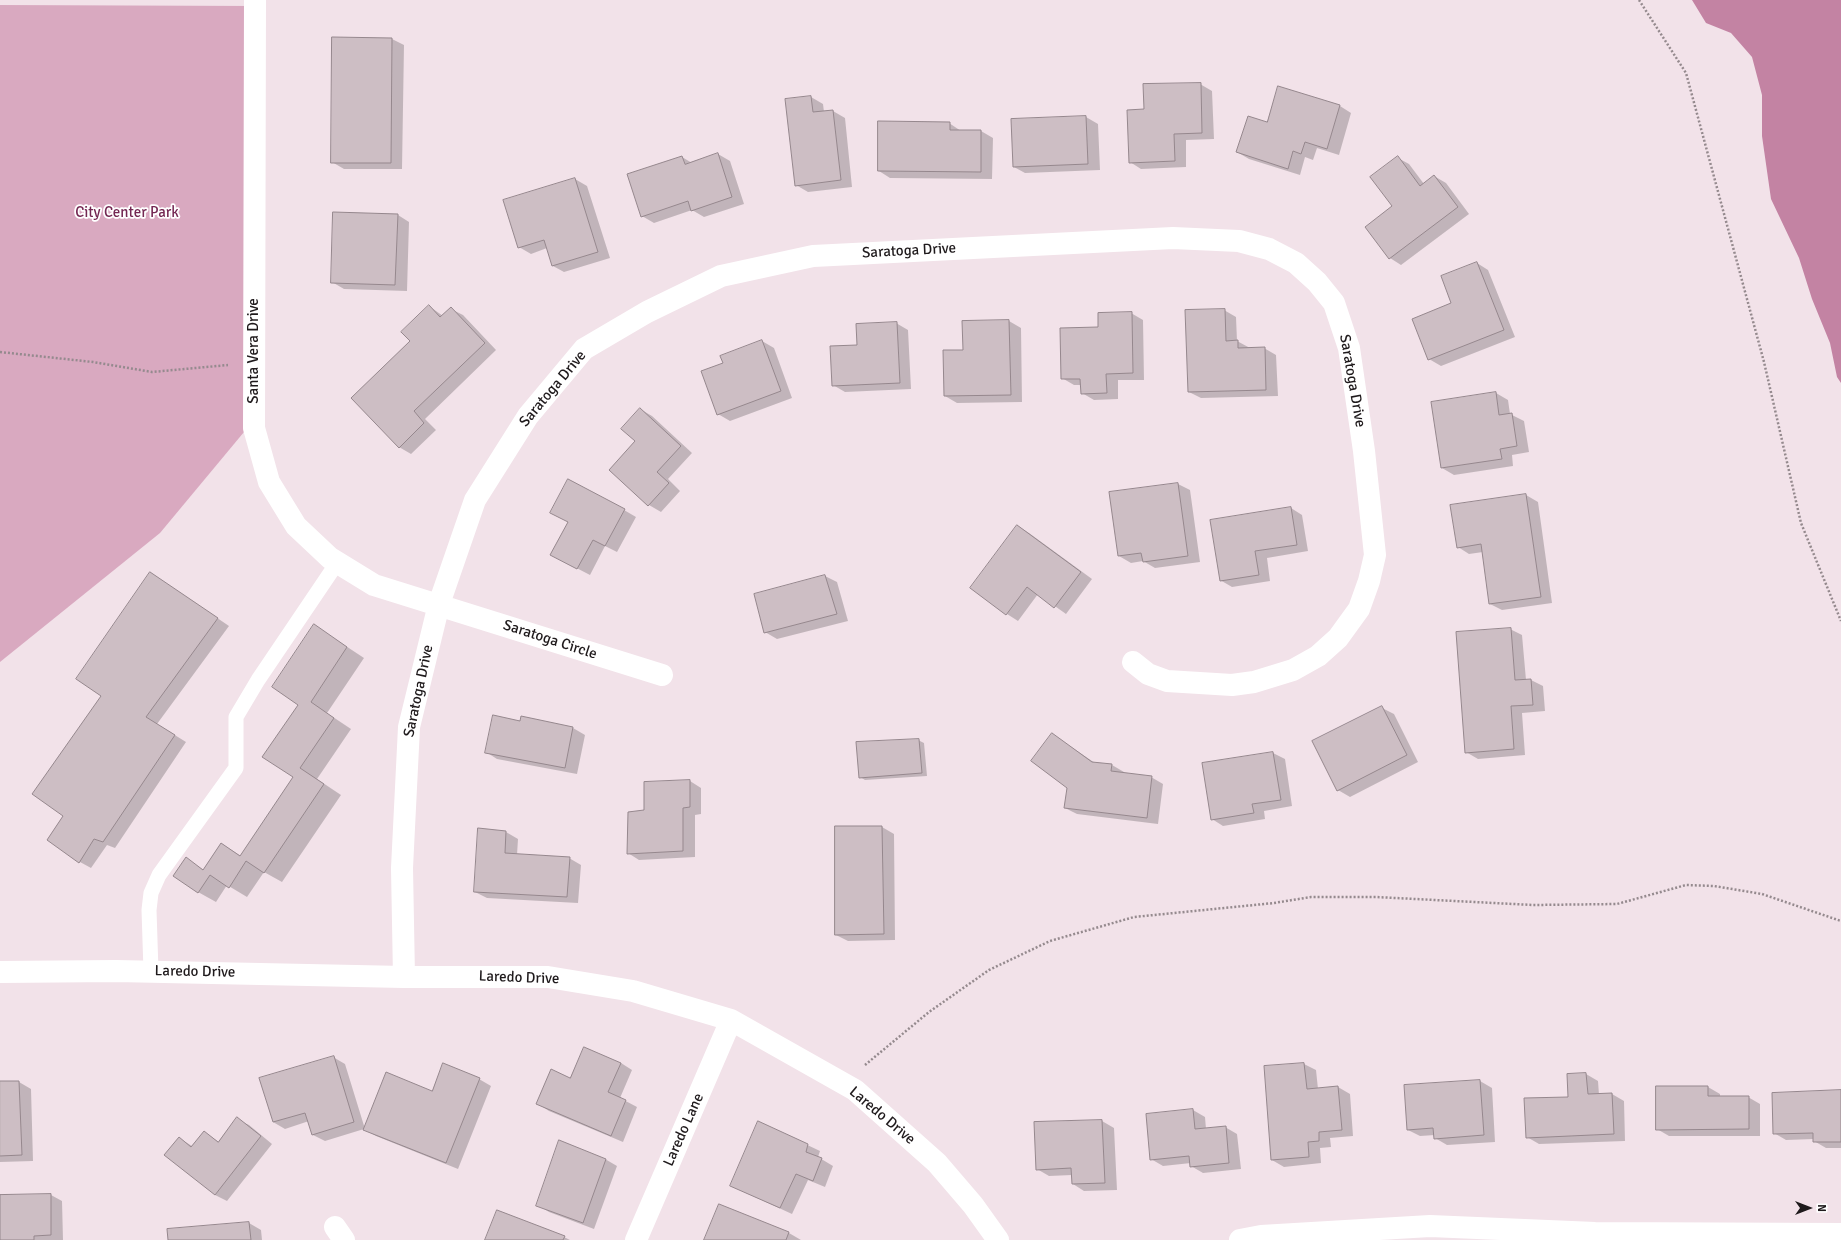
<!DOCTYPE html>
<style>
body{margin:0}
#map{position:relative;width:1841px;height:1240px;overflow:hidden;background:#f2e2e9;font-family:Signika,sans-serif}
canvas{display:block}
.north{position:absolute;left:1789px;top:1188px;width:40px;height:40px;-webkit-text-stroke:3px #fff;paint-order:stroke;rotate:90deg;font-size:11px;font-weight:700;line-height:16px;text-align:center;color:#1f1a1c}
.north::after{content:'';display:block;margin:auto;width:14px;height:18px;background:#1f1a1c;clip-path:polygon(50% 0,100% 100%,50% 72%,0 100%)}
</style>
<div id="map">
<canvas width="1841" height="1240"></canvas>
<div class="north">N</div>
</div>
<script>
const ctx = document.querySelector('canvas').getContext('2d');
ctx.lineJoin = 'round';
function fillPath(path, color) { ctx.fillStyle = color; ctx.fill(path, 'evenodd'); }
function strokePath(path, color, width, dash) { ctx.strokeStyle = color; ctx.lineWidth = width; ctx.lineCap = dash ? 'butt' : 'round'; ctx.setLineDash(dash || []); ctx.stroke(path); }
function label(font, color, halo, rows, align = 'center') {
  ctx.font = font + ' Signika,sans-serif'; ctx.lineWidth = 3.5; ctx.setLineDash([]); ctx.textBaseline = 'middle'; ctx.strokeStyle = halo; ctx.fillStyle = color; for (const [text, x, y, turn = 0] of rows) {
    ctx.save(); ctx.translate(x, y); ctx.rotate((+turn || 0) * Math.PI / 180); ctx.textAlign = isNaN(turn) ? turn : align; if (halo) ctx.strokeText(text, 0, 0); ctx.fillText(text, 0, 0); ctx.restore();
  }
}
const green = new Path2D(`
 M0,5L256,6L254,420L160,533L0,662Z`);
const water = new Path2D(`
 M1692,0H1841V383L1837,377L1830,343L1812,299L1799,258L1771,199L1762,136V95L1752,57L1731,33L1706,23Z`);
const shadow = new Path2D(`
 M392,39L404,45L402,169H344L332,162Z
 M1200,84L1212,91L1214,139L1186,140V167L1141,169L1130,162L1145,110Z
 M1279,87L1340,106L1351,113L1339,155L1317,148L1313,160L1305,157L1300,175L1249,159L1237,152L1267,123Z
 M811,97L823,104L824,112L833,111L845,118L852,187L808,192L796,185Z
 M1086,117L1098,124L1100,170L1025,173L1014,167Z
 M949,123L961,131H981L993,138L992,179L890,178L879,171Z
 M718,154L730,161L744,204L704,217L692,210L654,223L642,216L682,157L692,163Z
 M1398,158L1409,164L1424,184L1434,176L1446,183L1469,214L1401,265L1390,258Z
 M575,179L587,186L610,258L564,272L553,266L547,248L531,254L519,247Z
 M398,215L409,222L407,291L344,289L332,282Z
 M1477,263L1488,270L1515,337L1441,366L1429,359L1452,304Z
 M429,306L443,316L451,309L463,315L496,350L425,419L436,430L411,454L399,447L412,341Z
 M1224,310L1236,317L1237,341L1250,348H1264L1276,355L1278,396L1201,398L1189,392Z
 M1131,313L1143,320L1144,380H1118V399L1094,400L1082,393V385H1074L1062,378L1099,328Z
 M1009,321L1021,328L1022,402L957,403L945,396L964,351Z
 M896,323L908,330L911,389L845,392L833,385L858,346Z
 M762,341L774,348L792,398L730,421L718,414L724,364Z
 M1496,393L1508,400L1510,414L1524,421L1529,452L1512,455L1513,466L1454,475L1442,468Z
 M640,409L652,416L692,453L668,479L680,491L661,512L649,505L610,470L636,441Z
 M1178,484L1190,490L1200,562L1155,568L1143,561L1131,563L1119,556Z
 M1526,495L1538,502L1552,603L1502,610L1490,604L1483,552L1469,554L1458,547L1452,506Z
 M1291,508L1302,515L1308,551L1267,558L1270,581L1232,587L1220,580Z
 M624,510L636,517L617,552L605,546L590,575L563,561Z
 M1018,526L1029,533L1092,579L1066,614L1038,594L1018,621L1007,614Z
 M151,573L229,626L157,724L186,742L115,848L107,845L91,868L80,862L65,816L102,696Z
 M825,576L837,582L848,621L777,639L765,632Z
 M314,625L364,658L327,713L351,729L317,779L341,795L282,882L264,872L247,897L227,885L216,902L198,892L186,859L204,870L222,844L241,856L294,777L299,704Z
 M1510,629L1522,635L1526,680H1531L1543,686L1545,711L1522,713L1525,755L1478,759L1466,752Z
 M1382,708L1394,714L1418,762L1350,797L1338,790Z
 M522,717L573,728L585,735L577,774L497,759L486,752L521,723Z
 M1052,734L1095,763L1112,765L1124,772L1123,774L1151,777L1163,784L1158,824L1077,814L1065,808L1068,787Z
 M918,740L924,743L927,776L865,780L860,777Z
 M1273,753L1285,759L1292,806L1264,811L1265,819L1223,826L1212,819L1203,763Z
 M690,781L701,788V814L695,815V857L639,860L628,853L645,811Z
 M836,827H882L894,834L895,940L848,941L836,935Z
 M506,832L518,839L517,855L569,858L581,865L578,903L487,898L475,892Z
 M333,1057L345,1064L365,1129L432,1092L479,1079L491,1086L458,1169L376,1136L364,1129L325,1141L313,1135L309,1121L285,1129L273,1122Z
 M621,1063L632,1070L620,1098L637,1107L623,1142L549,1111L538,1104L571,1079Z
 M1304,1064L1316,1070L1318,1089L1338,1087L1350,1094L1353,1136L1330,1138L1331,1147L1320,1148L1321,1163L1284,1167L1272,1160Z
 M1586,1074L1598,1081L1599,1095L1612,1094L1624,1101L1625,1141L1539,1144L1527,1137L1569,1098L1568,1075Z
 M1480,1081L1492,1088L1495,1142L1447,1145L1435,1138V1135L1420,1136L1408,1130Z
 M0,1082H19L31,1089L33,1161L0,1162Z
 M1708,1087L1720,1094V1097H1748L1760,1104V1136H1669L1657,1129Z
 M1841,1091V1148H1826L1814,1141V1139L1786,1140L1774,1133Z
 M1193,1110L1205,1117L1206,1129L1225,1127L1237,1134L1241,1169L1203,1173L1191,1166V1163L1163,1166L1151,1159L1147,1115Z
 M237,1119L249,1125L272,1144L227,1201L215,1195L179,1138L192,1146L204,1132L219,1142Z
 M1102,1121L1114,1128L1117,1190L1084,1191L1073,1184L1072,1175L1049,1176L1037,1169L1035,1123Z
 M759,1122L820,1151L818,1157L833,1166L825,1187L808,1180L792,1214L731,1186Z
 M605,1159L617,1166L594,1229L549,1212L538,1205Z
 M51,1195L62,1201L63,1240H0V1196Z
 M719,1205L789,1233L801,1240H705Z
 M249,1223L261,1230L262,1240H169L168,1230Z
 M564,1237L570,1240H486Z`);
const building = new Path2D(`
 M332,37L392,38L391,163H331Z
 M1201,83L1202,133L1174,134L1175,161L1129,163L1127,110L1144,109L1143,84Z
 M1278,86L1340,105L1327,149L1305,142L1301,154L1293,151L1288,169L1236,152L1248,116L1267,122Z
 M811,96L813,112L833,110L841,180L795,186L785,99Z
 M1086,116L1088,164L1013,167L1011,119Z
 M878,121L950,122V130H981V172L878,171Z
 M718,153L732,197L691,211L688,201L641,217L627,174L682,156L685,164Z
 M1398,156L1420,186L1434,175L1458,207L1389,259L1365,227L1392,206L1370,177Z
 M575,178L598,252L552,266L544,240L518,248L503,200Z
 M333,212L398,214L395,285L331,283Z
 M1477,262L1504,330L1428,360L1412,319L1451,303L1441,276Z
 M429,305L440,317L451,307L485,343L414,411L424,423L399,448L351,398L410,341L401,332Z
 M1225,309L1226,341L1238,340V348L1265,347L1266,390L1188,392L1185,310Z
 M1132,312L1133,373L1106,374L1107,393L1081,394L1080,379H1061L1060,328L1098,327V313Z
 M1009,320L1011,395L944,396L943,350H963L962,321Z
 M897,322L900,383L832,386L830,346L857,345L856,324Z
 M762,340L781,391L717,415L701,371L723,363L720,356Z
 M1496,392L1499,415L1512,413L1517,446L1500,449L1502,459L1441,468L1431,402Z
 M640,408L681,446L657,472L669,483L648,506L609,470L635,441L621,429Z
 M568,479L625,509L605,546L593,540L577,569L550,555L568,522L550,513Z
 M1178,483L1188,556L1143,562L1141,553L1118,556L1109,492Z
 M1526,494L1541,597L1489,604L1481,544L1457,548L1450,505Z
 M1291,507L1297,545L1255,551L1259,575L1220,581L1210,520Z
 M1017,525L1081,572L1054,608L1027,587L1006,615L970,588Z
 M150,572L218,618L146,717L175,735L103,842L94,839L79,863L47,840L63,816L32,794L101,696L76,679Z
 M825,575L837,614L764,633L754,594Z
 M314,624L347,647L311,702L334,718L300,768L324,784L264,873L246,861L229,888L210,875L198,893L173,876L186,857L203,870L221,843L240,856L293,777L262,757L298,705L272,687Z
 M1511,628L1515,680L1531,679L1533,705L1511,706L1514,749L1465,753L1456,632Z
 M1382,706L1407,755L1337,791L1312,741Z
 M493,715L520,721L521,716L573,727L565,768L485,753Z
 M1052,733L1092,762L1112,764L1111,771L1152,776L1147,818L1064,808L1067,788L1031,761Z
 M919,739L922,773L859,778L856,742Z
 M1273,752L1281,800L1252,804L1254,813L1211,820L1202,763Z
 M690,780V807L683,808V851L627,854L628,812L644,810V782Z
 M835,826H882L884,934L835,935Z
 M478,828L506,831L505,853L570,857L567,897L474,892Z
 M584,1047L621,1063L608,1092L626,1100L611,1136L536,1104L551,1069L570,1078Z
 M334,1056L354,1122L312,1135L305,1113L273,1122L259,1078Z
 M443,1063L480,1078L446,1163L363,1130L386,1072L432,1091Z
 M1304,1063L1307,1089L1338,1086L1342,1130L1319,1132V1141L1308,1142L1309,1157L1271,1160L1264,1066Z
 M1586,1073L1588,1094L1612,1093L1614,1134L1526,1138L1524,1098L1568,1097L1567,1074Z
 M1480,1080L1484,1135L1434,1139L1433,1128L1407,1130L1404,1085Z
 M0,1081H19L22,1155L0,1156Z
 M1656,1086H1708V1096H1749V1129L1656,1130Z
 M1841,1090V1142H1813V1133L1773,1134L1772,1093Z
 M1193,1109L1195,1129L1226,1126L1229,1163L1190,1167L1189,1156L1150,1160L1146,1114Z
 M237,1117L261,1136L215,1195L164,1155L179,1137L191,1147L204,1131L218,1142Z
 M1102,1120L1105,1183L1072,1184L1071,1168L1036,1170L1034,1122Z
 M758,1121L808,1144L806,1152L822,1158L813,1181L796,1174L780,1208L730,1186Z
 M559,1140L606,1159L583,1223L536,1206Z
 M51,1194V1235L34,1236V1240H0V1195Z
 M719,1204L789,1232L786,1240H704Z
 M497,1210L565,1236L563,1240H485Z
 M249,1222L251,1240H168L167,1229Z`);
const path = new Path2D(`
 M1639,0L1686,73L1764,362L1801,523L1841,621
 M0,352L93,362L152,372L228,365
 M865,1065L929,1012L989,970L1050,941L1134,917L1274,903L1311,897H1376L1533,905L1617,904L1686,885L1714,886L1762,894L1841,921`);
const service = new Path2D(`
 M151,971L149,910L151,893L159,875L236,768V717L258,680L337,563`);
const minor = new Path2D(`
 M255,0L254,428L269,482L296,526L330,558L374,585L662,675
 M0,972L116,971L404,977H548L633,991L731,1020L855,1090L937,1163L973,1205L998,1240
 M404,977L402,868L409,727L439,604L475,500L528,416L584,349L647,312L721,276L813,256L1173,238L1239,241L1269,249L1296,263L1317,282L1334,303L1349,348L1364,451L1375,555L1369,581L1359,609L1338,638L1318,656L1293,670L1254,682L1232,685L1167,681L1148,674L1133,662
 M335,1227L344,1240
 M636,1240L731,1020
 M1240,1240L1261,1236L1430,1226L1595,1233L1841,1234`);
const parkNames = [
 ["City Center Park",127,213]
];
const streetNames = [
 ["Saratoga Drive",909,251,-3],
 ["Santa Vera Drive",254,351,-90],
 ["Saratoga Drive",1352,381,80],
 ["Saratoga Drive",553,389,-50],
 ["Saratoga Circle",550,640,18],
 ["Saratoga Drive",419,691,-78],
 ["Laredo Drive",195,972,1],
 ["Laredo Drive",519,978,2],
 ["Laredo Drive",882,1116,40],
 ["Laredo Lane",684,1130,-66]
];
fillPath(green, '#d9a9c0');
fillPath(water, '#c383a3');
fillPath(shadow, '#0003');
fillPath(building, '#cdbec4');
strokePath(building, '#95878d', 1);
strokePath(path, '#958a8e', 2.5, [2, 2]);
strokePath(service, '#fff', 15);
strokePath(minor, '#fff', 22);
label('15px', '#742853', '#fff', parkNames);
label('15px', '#1f1a1c', '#fff', streetNames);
</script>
